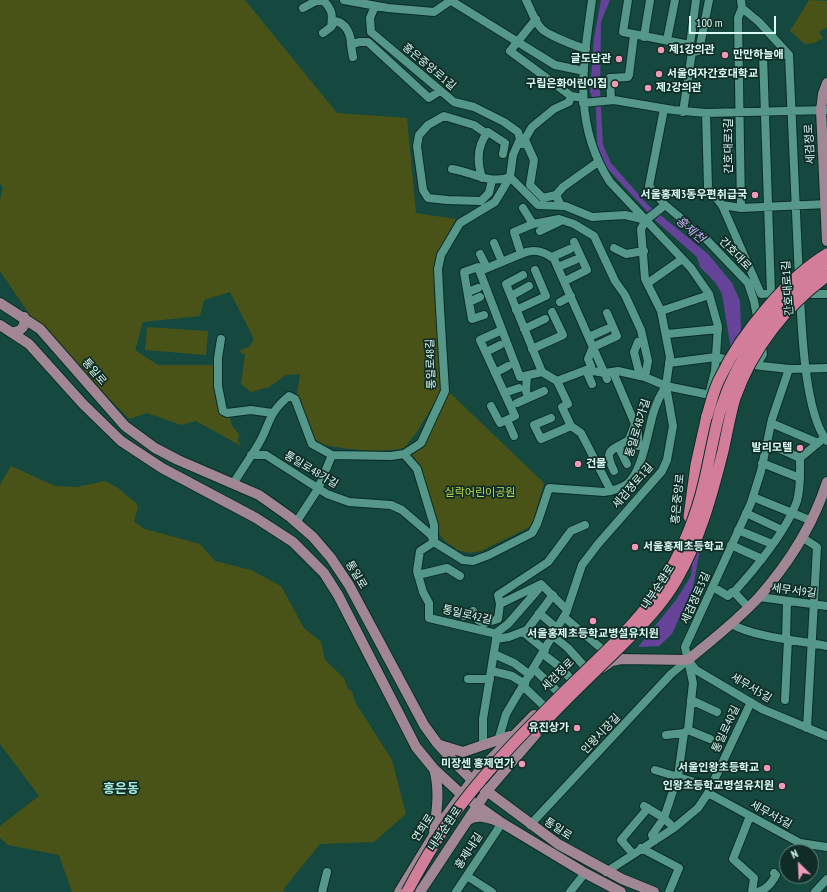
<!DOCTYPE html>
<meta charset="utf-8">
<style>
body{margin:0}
#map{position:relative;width:827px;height:892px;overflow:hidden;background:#15493f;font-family:"PT Sans Narrow",sans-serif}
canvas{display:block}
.north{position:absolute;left:779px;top:844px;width:40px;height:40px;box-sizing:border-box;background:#102c26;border:1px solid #617f78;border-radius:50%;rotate:336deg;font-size:11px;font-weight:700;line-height:16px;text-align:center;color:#dbfcf4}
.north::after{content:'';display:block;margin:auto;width:14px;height:18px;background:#f09ab6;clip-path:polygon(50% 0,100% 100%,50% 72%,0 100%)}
.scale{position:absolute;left:689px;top:16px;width:87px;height:18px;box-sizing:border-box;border:2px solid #dbfcf4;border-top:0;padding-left:5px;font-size:12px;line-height:14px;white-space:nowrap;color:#dbfcf4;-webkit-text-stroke:3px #102c26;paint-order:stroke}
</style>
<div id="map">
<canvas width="827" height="892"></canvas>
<div class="north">N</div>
<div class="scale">100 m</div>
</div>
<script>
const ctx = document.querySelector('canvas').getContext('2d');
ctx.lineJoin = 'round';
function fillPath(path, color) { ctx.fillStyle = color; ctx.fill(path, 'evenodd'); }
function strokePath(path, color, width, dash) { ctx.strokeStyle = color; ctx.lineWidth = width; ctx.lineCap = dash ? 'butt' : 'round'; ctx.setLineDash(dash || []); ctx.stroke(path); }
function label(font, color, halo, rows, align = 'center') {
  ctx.font = font + ' "PT Sans Narrow","Noto Sans KR",sans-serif'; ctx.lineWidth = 3.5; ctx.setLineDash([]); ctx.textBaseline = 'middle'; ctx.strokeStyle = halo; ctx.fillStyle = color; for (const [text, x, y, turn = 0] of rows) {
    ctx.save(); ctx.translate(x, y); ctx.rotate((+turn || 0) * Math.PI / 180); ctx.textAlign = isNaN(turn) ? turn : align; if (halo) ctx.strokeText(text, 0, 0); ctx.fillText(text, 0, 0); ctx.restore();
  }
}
const green = new Path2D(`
 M0,0H245L337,113L407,118L416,213L456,219L436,260L437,320L442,390L417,432L404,448C374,454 345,449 314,443L297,393L300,374L286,375L269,387L251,392L241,384L245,354L241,353L240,350L249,347L254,339L230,292L204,300L200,316L143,322L135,350L158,365H215L218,400L229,415L232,426L239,434L238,440L241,446L196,421L181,425L147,413L129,419L32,318L0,271V200L3,187L0,184Z
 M809,0L827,1V27L819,32L823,38L814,43L805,44L790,31Z
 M147,327L208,331L206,355L145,350Z
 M448,391L544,483L532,526L481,551L469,553L458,550L446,542L438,533L429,502L407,456C431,439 439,418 448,391Z
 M11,466L55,486L77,487L105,481L118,488L136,503L138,507L134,522L145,529L200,544L215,561L251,570L281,586L304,628L321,642L325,660L344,678L348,689L352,691L355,702L392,760L406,814L374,842L320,844L285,887L283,892H72L59,855L8,845L0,838V826L39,796L0,744V485Z`);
const water = new Path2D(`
 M601,0H610L601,22L600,91L603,145L611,163L647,204L708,254L732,283L740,301L741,330L693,587L672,634L659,646L638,647L676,600L691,576L697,512L722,415L732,356L722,294L715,282L700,267L697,257L656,221L604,165L597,146L596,109L590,92L594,38Z`);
const minor = new Path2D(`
 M344,0L388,8L434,12L450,1
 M450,0L555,65L584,71
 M526,0C531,9 534,21 541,28C545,34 578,47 586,49
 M592,0C583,66 572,123 610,182L691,268L709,294L718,326L715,371L710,391
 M628,0L623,32L690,45L692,52L683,112
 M375,6L370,18L371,32L454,102L474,107L504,122L518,132L520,139L513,155L510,177L538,205L565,206L592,217L625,215L646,220
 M303,8L316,1H324C332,10 333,14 331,27L335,21C346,23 351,34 351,45L359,42H368L429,98L440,91
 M742,8L759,22L789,55L799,279
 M536,19L510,51L571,96L583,98
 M323,33L331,27
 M644,37L650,0
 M667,40L675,0
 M351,45L353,57
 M690,45L696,0
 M692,52L699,51L709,0
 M611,100L610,78L628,77L629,75L634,35
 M583,103L614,100L673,110L706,113L827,110
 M664,109L649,186L665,205L706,239L748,283L754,301L758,322
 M706,113L708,188L722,205L761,294L776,293
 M487,134L474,125L444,116L428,125L419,135L417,146L423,190L428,198L447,200L481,201L489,193L492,180
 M525,140L534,160L530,185L543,198L556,195L561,206
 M522,144L532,127L554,109L569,102L571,96
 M452,169C473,172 489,185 510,177
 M482,178C477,162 477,145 488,132L505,143L503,154
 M556,195L563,187L598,162
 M722,205L741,208L827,204
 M523,208L533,224L559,219L574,224L594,236L615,281L625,295L641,330L648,361L645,377
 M741,208L738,18L742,8L741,0
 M540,231L559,222
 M494,243L502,262
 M614,248L626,254L644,251
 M480,254L487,268
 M521,254C534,248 544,251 554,259L607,379
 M552,257L570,249
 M558,267L575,260
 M480,271L521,254L514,232L533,224
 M523,275L506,284L542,372
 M565,281L587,270L574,242
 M648,283L682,259
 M468,292L478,288
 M771,293L763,55H789
 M804,294H827
 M511,296L529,286
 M800,296C802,332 805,414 827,441
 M469,302L480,297
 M560,302L571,296
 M516,310L546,296L535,270
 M661,311L709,295
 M484,315L472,319L464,272L478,267L520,377L542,372L557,381L586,370L605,373L618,371L645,377L666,386L715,396
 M524,329L545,319
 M667,334L718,329
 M589,337L607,329
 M221,339L218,358V386L223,411L227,413L251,410L272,413
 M638,342L634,352L640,376
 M532,349L563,335L552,312
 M486,352L500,345
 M669,363L716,357L733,361
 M753,365L789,369L827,368
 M757,365L763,354L761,342
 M591,366L588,359L593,347L617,336L607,313
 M586,370L592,384
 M613,372L638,431V446
 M495,373L508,366
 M527,376L526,391L528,398
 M504,393L519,388
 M517,403L544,391
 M491,406L500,423L515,416L480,340L502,330
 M551,418L534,425L541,439L571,426L562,407L568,404L557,381
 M507,420L514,436
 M771,423L818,443
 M571,426L581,433L611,491
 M767,443L800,458
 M618,446L627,464
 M404,454L417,469L434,525V539
 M251,455H266L327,494L349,502L391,505L402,510L431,535L434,542L463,560L473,561L489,555L532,533L537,524L549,488L604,492C612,491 621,488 627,484C642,473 648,431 653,414C656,404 660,395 666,386
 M762,463L800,478
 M614,471C603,449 611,451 629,440L635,424
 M701,479L711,422
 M233,484C241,471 250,458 258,445C271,423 267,414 289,396L295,399L312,444L332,455L391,456L404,454L421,443L445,391L440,309L438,269L441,255L460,223L495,202L510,177
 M753,497L812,521
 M746,513L782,530
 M297,521L318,489L332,455
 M738,530L772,544
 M803,538L817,547L807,728
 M434,542L420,551L417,571L423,592L429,603V618L497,634L483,719V745
 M731,545L762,559
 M418,575L447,568L460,576
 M713,587L728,596L732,592H734
 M759,597L827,606
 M500,604L541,584L567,610
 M748,607L734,592C755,569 787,530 797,501C801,487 800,473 800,458L824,438
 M539,613L558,629
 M464,616L473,611L478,620L485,623L498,619L500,604L498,595L548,562L571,531L585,525
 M564,617L602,649
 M731,624C757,638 797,640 827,646
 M523,632L545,650
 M496,633L508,624L542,585
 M553,636L568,648L584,666
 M786,638L787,602
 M496,639L509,637L527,630L553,595
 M494,654L514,663L530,675
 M543,654L560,667L571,679
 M688,660L696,670L762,709L827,736
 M534,669L558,692
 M492,671L512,676L525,684
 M468,679H490
 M523,686L544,706
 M691,700L717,712
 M785,700L788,639
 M688,730L710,739
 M666,735L684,733
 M498,741L506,714L566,613L582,565L598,544L662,471L667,460L673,426L666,386L670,357L661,311L645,279L641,229L646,220L665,205
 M655,770L711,787
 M708,793L800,843L827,847
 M644,806L664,818L652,835L654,841
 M750,816L733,859L754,878L752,892
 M530,825L671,674L688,660
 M674,828L664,818L678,776L684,733L688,730L693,683L685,647L751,503L761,471L772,419L789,369
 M641,848L679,868L669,892
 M633,854L621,840L648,808
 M606,872L674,828L698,808L708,793L751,702
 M467,876L492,892
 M322,892L327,872
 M456,892L502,823
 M570,892L585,873
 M758,892C767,889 772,883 776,875L774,873
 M815,892L827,879`);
const major = new Path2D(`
 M827,83L823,94L821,110L827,241
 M0,303L40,329L125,426L155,448L178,460L259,495L290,517L313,537L331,558L349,585L424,725L437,743L460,768L472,780L558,844L622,879L654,892
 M0,325L29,344L83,404L121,441L162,468L256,518L293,542L324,573L338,595L416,747L434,769L461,794L502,823L585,873L621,892
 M11,332C21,332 26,327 24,317
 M602,668L612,661L621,659L688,660C712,640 738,620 759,597C789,563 813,525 827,482
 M440,745L463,752L510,736
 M434,769C440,790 437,809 434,831
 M467,821C476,814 486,817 497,821
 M399,892L443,820L479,771L534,715
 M420,892L487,791L542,727`);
const highway = new Path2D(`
 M689,517L696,465L707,416`);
const highwayBridge = new Path2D(`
 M707,416C711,403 714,388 721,376C741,334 787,278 827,254
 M536,731C561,704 588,678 615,652C637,630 662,606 677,579C700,539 712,495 723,451C727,433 730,415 735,398C752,349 786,306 827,276
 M407,892C423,862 440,833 460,806C492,764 530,726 567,689C601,655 641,622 665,580C682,550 696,517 704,483C710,458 714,432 721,408C740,349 780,301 827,263`);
const markers = [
 [661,50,4,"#f09ab6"],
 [725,55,4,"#f09ab6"],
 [619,59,4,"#f09ab6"],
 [659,74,4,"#f09ab6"],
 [615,84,4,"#f09ab6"],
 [648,88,4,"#f09ab6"],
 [755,195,4,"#f09ab6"],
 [800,448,4,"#f09ab6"],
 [578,464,4,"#f09ab6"],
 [635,547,4,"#f09ab6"],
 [593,621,4,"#f09ab6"],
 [577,728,4,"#f09ab6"],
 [522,764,4,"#f09ab6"],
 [767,768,4,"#f09ab6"],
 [782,786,4,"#f09ab6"]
];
const poiNames = [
 ["제1강의관",669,50,"left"],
 ["만만하늘애",733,55,"left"],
 ["글도담관",611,59],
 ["서울여자간호대학교",667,74,"left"],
 ["구립은화어린이집",607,84],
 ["제2강의관",656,88,"left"],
 ["서울홍제3동우편취급국",747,195],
 ["발리모텔",792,448],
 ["건물",586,464,"left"],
 ["서울홍제초등학교",643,547,"left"],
 ["서울홍제초등학교병설유치원",593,634,"center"],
 ["유진상가",569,728],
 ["미장센 홍제연가",514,764],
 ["서울인왕초등학교",759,768],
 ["인왕초등학교병설유치원",774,786]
];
const streetNames = [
 ["홍은중앙로1길",429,67,40],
 ["세검정로",810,144,-93],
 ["간호대로3길",729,146,-90],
 ["간호대로",735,254,46],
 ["간호대로1길",788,288,-94],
 ["통일로48길",431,364,-92],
 ["통일로",94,372,49],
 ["통일로48가길",638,428,-73],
 ["통일로48가길",311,470,31],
 ["세검정로1길",633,486,-49],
 ["홍은중앙로",678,499,-84],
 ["통일로",356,575,59],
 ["내부순환로",658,587,-57],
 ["세무서9길",794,591,7],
 ["세검정로3길",696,598,-66],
 ["통일로42길",467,615,13],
 ["세검정로",558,675,-45],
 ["세무서5길",751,688,31],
 ["통일로40길",726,729,-65],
 ["인왕시장길",601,734,-46],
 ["세무서3길",771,815,29],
 ["연희로",423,828,-57],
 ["내부순환로",445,829,-56],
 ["통일로",558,829,33],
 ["홍제내길",469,851,-57]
];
const parkNames = [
 ["실락어린이공원",480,493]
];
const waterNames = [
 ["홍제천",690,230,41]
];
const quarterNames = [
 ["홍은동",121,789]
];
fillPath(green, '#495317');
fillPath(water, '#644399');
strokePath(minor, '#082d26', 10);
strokePath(major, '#082d26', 12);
strokePath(highway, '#082d26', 13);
strokePath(minor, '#559789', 8);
strokePath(major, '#a08793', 10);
strokePath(highway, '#d27d9a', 11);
strokePath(highwayBridge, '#082d26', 13, []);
strokePath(highwayBridge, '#d27d9a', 11);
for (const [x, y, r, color] of markers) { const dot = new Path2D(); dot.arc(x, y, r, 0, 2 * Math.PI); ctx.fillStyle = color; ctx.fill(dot); strokePath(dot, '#102c26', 1.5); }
label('bold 11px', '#dbfcf4', '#102c26', poiNames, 'right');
label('11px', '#dbfcf4', '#102c26', streetNames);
label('11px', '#bed648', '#102c26', parkNames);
label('italic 12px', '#cab4fa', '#102c26', waterNames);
label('bold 13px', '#a9eddd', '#102c26', quarterNames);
</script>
